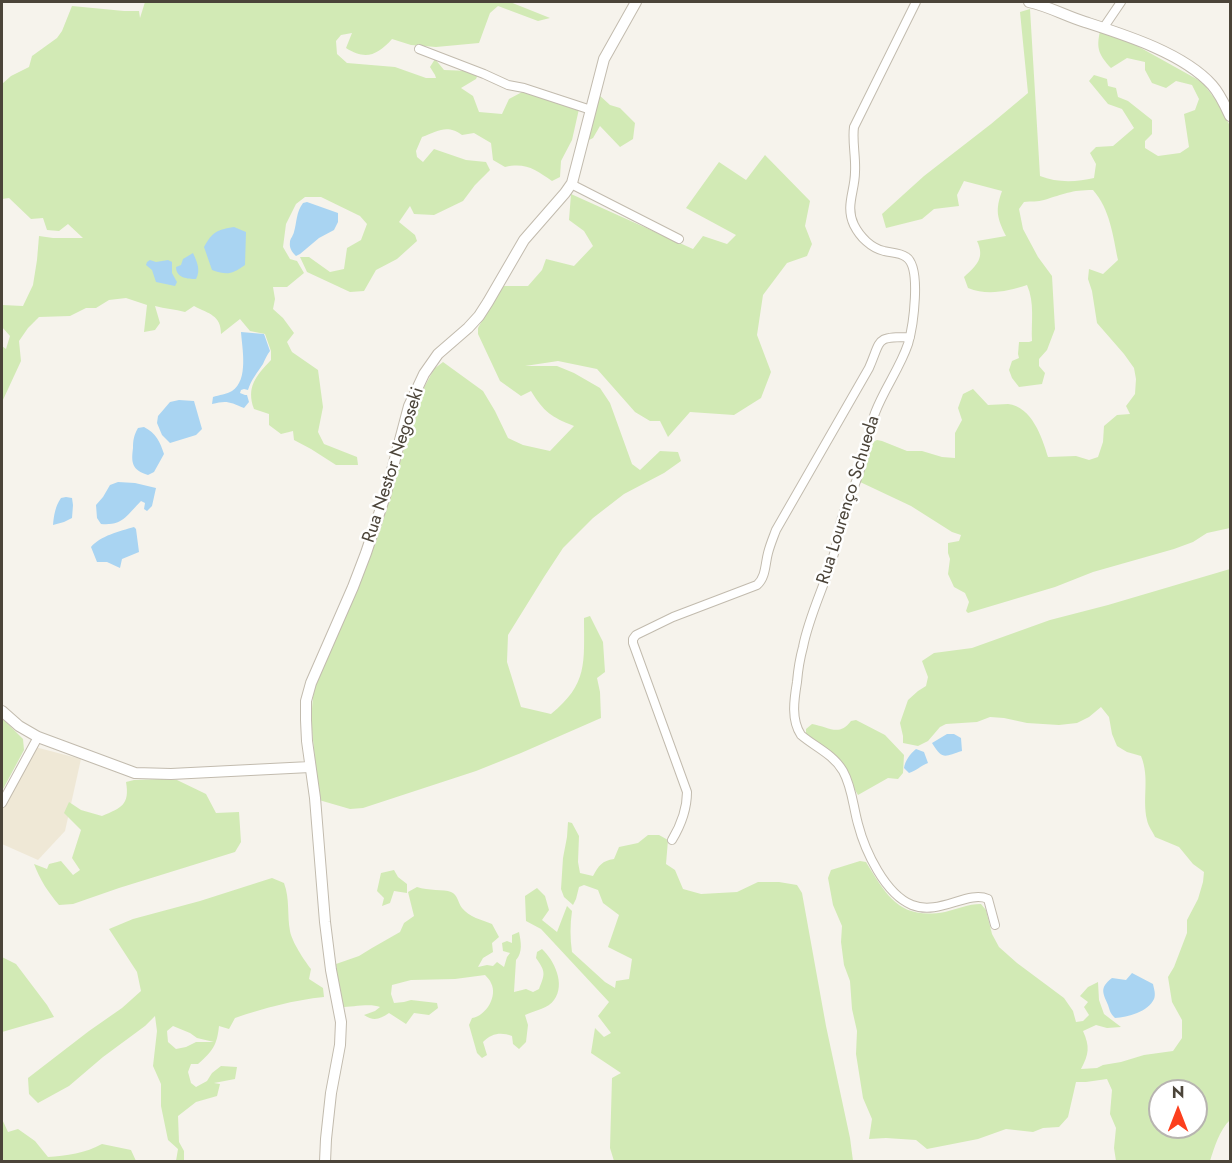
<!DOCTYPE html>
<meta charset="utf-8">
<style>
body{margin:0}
#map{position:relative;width:1232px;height:1163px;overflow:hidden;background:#f6f3ec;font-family:Jost,sans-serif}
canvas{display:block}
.frame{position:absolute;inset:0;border:3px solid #4b4439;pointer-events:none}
.north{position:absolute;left:1148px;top:1079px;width:60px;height:60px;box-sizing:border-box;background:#fff;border:2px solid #b7b4b0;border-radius:50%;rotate:0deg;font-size:16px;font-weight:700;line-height:24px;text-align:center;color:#4b4439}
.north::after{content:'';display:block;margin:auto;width:21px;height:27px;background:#fc3f1d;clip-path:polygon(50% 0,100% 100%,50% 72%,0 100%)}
</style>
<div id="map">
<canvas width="1232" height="1163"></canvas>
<div class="frame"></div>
<div class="north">N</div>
</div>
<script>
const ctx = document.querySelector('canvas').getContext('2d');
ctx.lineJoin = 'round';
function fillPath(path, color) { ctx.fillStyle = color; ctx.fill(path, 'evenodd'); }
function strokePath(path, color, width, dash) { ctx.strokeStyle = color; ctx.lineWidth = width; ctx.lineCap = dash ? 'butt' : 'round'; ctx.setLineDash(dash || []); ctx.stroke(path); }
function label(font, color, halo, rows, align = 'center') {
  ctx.font = font + ' Jost,sans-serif'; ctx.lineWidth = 5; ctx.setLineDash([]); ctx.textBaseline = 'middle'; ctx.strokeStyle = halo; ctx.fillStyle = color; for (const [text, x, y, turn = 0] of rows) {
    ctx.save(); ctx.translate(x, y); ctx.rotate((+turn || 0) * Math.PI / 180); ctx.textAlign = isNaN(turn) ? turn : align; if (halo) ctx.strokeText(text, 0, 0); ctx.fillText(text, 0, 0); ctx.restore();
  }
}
const education = new Path2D(`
 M35,747L81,759L65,831L38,860L2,844V807Z`);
const green = new Path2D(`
 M145,2H510L550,18L538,21L498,6L490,13L479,43L436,47L411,45L392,39C377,56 365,60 346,48L352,33L341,35L336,41L337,54L347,63L395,67L426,78H436L435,75L430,67L435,59L444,70L470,71L478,74L476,79L461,88L473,96L479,112L502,114L509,99L524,91L579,109L572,140L561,161L560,177L552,181C536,170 526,162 505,167L493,160L491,143L474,133L462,135C447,124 438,131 422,137L416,151L417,157L423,162L434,149L466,160L486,162L490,170L475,185L463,201L434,215L414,214L410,206L399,222L415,235L417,241L397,259L376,270L364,291L350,292L307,272L300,257H309L330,272L344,269L347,248L361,240L367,224L360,216L321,197H305L296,204L286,224L283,247L290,259L297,261L304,273L287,287H273L275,299L273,309L283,318L294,333L287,342L292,352L318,370L323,407L318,432L324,444L357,457L358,465H336L311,449L294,440L293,431L281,434L269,425V414L254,409C246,387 256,376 271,360V351L265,334L250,331L240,319L221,334C221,315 209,314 194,306L185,312C175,309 165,309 155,306L160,323L155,330L144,332L147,305L126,298L109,300L96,308H86L70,316L39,317L28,328L19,341L21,361L2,402V346L6,349L10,336L2,327V305L23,306L33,285L37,260L39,236L53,238H83L68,224L59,231L47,230L43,218L31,219L9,198L2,199V84L11,76L29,67L32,56L57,38L62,31L72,6L124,11H139L140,18Z
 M1030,9L1040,176C1057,183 1077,182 1094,178L1096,164L1090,153L1096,147L1113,146L1134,128L1122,109L1108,104L1089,81L1094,75L1107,79L1108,86L1116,88L1118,97L1128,101L1152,120V134L1145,141V148L1158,156L1180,153L1189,147L1184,114L1195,110L1199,99L1192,85L1176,81L1166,88L1152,83L1145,70V62L1127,58L1111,68C1099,55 1096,49 1100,31L1132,43L1202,82L1219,104L1230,126V528L1207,533L1193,542L1174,549L1093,572L1055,587L968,613L966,611L969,602L965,593L954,587L948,574L950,559L948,553V543L959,541L961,535L952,532L911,506L858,481L871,443L877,440L882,441L907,451H922L942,457L955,458V433L962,420L958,408L963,394L973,389L988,405C994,405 1002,404 1008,404C1032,407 1042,437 1048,457L1076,456L1089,460L1098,457L1103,442L1104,426L1117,415L1130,414L1126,406L1135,394L1136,379L1134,368L1124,354L1097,323L1092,291L1088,279L1089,269L1103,274L1118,260C1113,236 1110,209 1093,190C1071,190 1064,194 1044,200C1038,202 1031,201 1024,202L1019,209L1023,229L1038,257L1052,276L1055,329L1047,350L1039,359V366L1045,373L1042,384L1019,387L1012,378L1009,370L1012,361L1019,358L1018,354L1019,342H1029L1032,341C1031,322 1035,303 1027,285C1008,291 988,296 968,288L964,277C977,265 985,258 977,241L1006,236C997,218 995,210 1002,191L964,181L957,195L959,206L934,209L922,219L886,228L882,214L924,176L991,124L1028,93L1020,12Z
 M598,94L610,105L620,108L635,123L633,139L620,147L600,126L593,138L587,141Z
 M765,155L810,201L805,226L812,244L807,256L787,263L763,295L757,335L771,372L761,398L734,415L690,412L668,437L660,421H650L635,412L597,369L558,361L525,366H557L574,373L600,388L610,403L632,464L640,470L660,451L678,452L681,461L664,473L624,494L593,518L563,548L544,577L508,635L507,662L521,707L551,714C588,684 584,663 584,618L590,616L603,642L605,672L597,678L600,692L601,718L521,753L476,771L363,808L350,809L319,800L311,720L314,685L380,531L419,397L434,369L443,362L483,391L495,411L508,438L523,445L550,451L574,426C551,417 544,412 531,391L521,396L500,381L478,334V328L501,286H528L542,270L546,259L574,266L593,246L584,231L569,220L571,194L693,249L703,236L727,244L736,235L686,208L719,162L746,180Z
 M1230,569V1120C1220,1129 1214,1148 1210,1161H1116L1114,1148L1116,1128L1110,1114L1112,1090L1107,1079L1086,1082H1076L1068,1117L1059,1127L1043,1128L1033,1132L1006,1129L978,1139L927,1149L916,1140L886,1138L869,1139L872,1119L863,1098L856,1054L857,1031L852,1009L850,981L844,965L841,942L842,926L833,905L828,878L831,870L860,861L866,862C887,896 899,920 945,912C957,909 968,904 981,904L986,910L992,934L999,947L1017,963L1064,998L1073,1011L1076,1022L1083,1021L1089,1015L1084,1007L1088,1002L1080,996L1088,987L1098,982L1099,1000L1104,1014L1121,1027L1107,1028L1096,1025L1083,1031C1090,1047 1089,1054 1081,1069L1097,1068L1103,1065L1121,1062L1144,1055L1173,1051L1182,1038V1020L1172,1002L1168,977L1174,967L1187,933V920L1198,899L1203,882L1204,872L1193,864L1179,847L1155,837C1153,832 1148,826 1147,820C1142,798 1150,778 1141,756L1127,752L1117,746L1112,734L1109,717L1101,707L1089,717L1077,723L1059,725L1027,723L1004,718L990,717L977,722L946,724L940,727L928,741L918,746L903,743V736L900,723L908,700L918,691L926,686L928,677L922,661L934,653L972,648L1050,620L1108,605ZM1160,1091H1196V1127H1160Z
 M2,718L23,739L24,750L2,791Z
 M856,720L885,735L904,755L903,773L898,779L888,778L858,795C846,773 825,749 806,734V729L812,724C829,727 839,737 851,721Z
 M162,779L177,780L206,794L216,813L239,812L241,842L235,852L119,888L73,904L59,905C48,892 40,880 34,864L47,869L49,864L61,861L73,875L80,870L72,858L81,830L64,813L69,802L81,810L102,816C121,808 130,805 126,782L134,780Z
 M568,822L572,823L579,836L578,862L580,873L593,876C599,865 602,861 614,859L619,847L638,843L648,835H659L668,840L666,864L675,870L683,889L701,894L737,892L758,882H779L797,885L802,893L826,1026L850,1138L853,1161H614L610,1148L612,1078L621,1073L591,1053L595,1028L604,1037L611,1033L598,1016L609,1002L541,929L526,921L525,896L537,888L545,896L549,910L542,920L557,932L567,906L572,911C570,925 570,938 572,952L605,982L615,988L616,981L629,979L632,959L608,947L619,915L603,903L598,890L584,885L579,887L576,899L573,905L564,897L561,889L563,858L567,837Z
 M394,870L398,877L407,884V893L394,891L390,903L382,906L384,898L377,891L381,873Z
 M272,878L284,883C290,899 287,915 290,931C292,942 304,960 311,969L309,979L323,988L324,997C294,1000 264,1008 235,1018L229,1029L219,1026C217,1045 213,1051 198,1064H191L188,1072L191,1083L196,1087L207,1081L212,1073L221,1066L237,1067L235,1079L214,1083L220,1084L217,1096L196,1102L178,1116L179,1142L184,1151V1161H176L178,1149L168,1140L161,1106V1084L153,1066L157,1031L155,1016L145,1026L103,1057L69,1086L38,1103L29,1094L28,1078L89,1031L122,1008L141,991L137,972L109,929L133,919L200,901ZM173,1026L190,1033L197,1038L214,1042H196L186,1047L176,1049L168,1042L167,1031Z
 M417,887C428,891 444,889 451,892C458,895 458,903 462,908C469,917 482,920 492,924L499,937L492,943L493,952L483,958L478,967L487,965L493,966L497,962L504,967L507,957L510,953L503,951L502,943L507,941L512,943V935L519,932C521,942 523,952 516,960L514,992L526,989L533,992L539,989C545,974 546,972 536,958L537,952L542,949C554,960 566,984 554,1000C549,1008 534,1011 525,1015L528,1025L526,1042L519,1049L513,1044L512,1036C501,1032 492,1033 483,1042L487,1055L482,1058L477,1053L469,1025L472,1018C486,1016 498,996 491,983C490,980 487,977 485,975L455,979L411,980L392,985L391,994L394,1003L404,1002L411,1000L437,1003L438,1008L429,1015L414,1013L406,1024L389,1013C380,1019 374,1022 364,1015L375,1011L380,1007C371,1003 352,1007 341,1007L336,964L359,956L372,948L400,932L404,923L414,916L408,892Z
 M2,957L16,964L47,1005L54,1017L2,1032Z
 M2,1119L8,1132L18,1129L35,1141L48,1157C66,1156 86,1153 102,1144L131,1150L136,1161H2Z`);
const water = new Path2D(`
 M307,202L338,213V222L334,230L319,238L300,254L296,256C292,252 289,248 290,242C290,239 293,236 294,232C297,222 296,212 303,203Z
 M234,227L246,232L245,265C231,275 227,275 212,270L204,247C213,231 217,230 234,227Z
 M193,253C197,262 201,270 196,279C188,279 176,278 176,267L181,265L183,259Z
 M150,260L156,262L168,260L172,262V273L177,282L175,286L156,282L152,270L146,265L147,262Z
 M241,332L264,334L270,351C267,355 265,359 263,364C257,373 251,380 248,390L244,389L241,390L240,393L245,395H247L249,402L244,408C230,402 227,400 212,404L213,397C219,395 227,394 232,391C249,380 242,348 241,332Z
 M179,400L194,401L202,429L196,435L170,443L162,435L157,423L158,416L170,402Z
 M144,427C156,433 160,442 164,454L154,472L148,475C132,470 131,463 133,448C133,440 134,435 138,428Z
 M118,482L135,483L156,488L152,506L147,511L144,509L145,503L141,501C127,515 123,526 101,524L97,518L96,505L103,497L110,485Z
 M66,497L72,498L73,505L72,518L64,522L53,525C54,515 55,507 61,498Z
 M134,527L136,529L139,552L122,559L120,568L107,562H97L91,547C100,536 120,531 134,527Z
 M947,734H954L961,738L962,751C945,756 943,761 932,743Z
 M916,749L924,752L928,763C922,765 914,772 909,773L904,768C905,761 910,754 916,749Z
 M1132,973L1153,984C1154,989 1156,994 1154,999C1148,1012 1128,1017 1115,1018C1110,1013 1110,1011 1108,1005C1103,993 1099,988 1112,978L1126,980Z`);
const minor = new Path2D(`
 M916,2L854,127C852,141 856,157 855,172C855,191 845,206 854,225C860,237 871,248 884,251C891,253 899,252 906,257C922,267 913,327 908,344C900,368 884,389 875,413C869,430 866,448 861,466C856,485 847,502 841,521C838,533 837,545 833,557C824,587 809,616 803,647C800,658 798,670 797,682C794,700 791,720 801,735C815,747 833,754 843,771C852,787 853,806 858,824C865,851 885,894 912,905C939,916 968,890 988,899L995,925
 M1104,27L1121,2
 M419,49L484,74L508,85L524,88L591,110
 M571,184L679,239
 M2,803L38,737
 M672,840C681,825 687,810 687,792L633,643V639L636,635L673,617L757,585C766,577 765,564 768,553C770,545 773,538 776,530L869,368C882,338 875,337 910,337`);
const tertiary = new Path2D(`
 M1029,2C1048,6 1066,16 1085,22C1125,35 1183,53 1212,85C1220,94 1225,105 1230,116
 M2,711L19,726L38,737L135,773L171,774L310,767
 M325,1162L326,1139L331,1093L340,1045L341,1022L331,970L325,922L315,798L307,741L306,720V701L311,683L353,587L366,553L386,493L409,406L424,374L438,354L468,328L479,316L488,302L524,240L565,193L572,183L604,59L636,2`);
const streetNames = [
 ["Rua Nestor Negoseki",394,465,-72],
 ["Rua Lourenço Schueda",849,500,-73]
];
fillPath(education, '#efe8d6');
fillPath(green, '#d2eab5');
fillPath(water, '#a9d4f2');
strokePath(minor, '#c2bbae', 10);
strokePath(tertiary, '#c2bbae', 12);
strokePath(minor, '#fff', 8);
strokePath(tertiary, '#fff', 10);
label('18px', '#4b4439', '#fff', streetNames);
</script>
